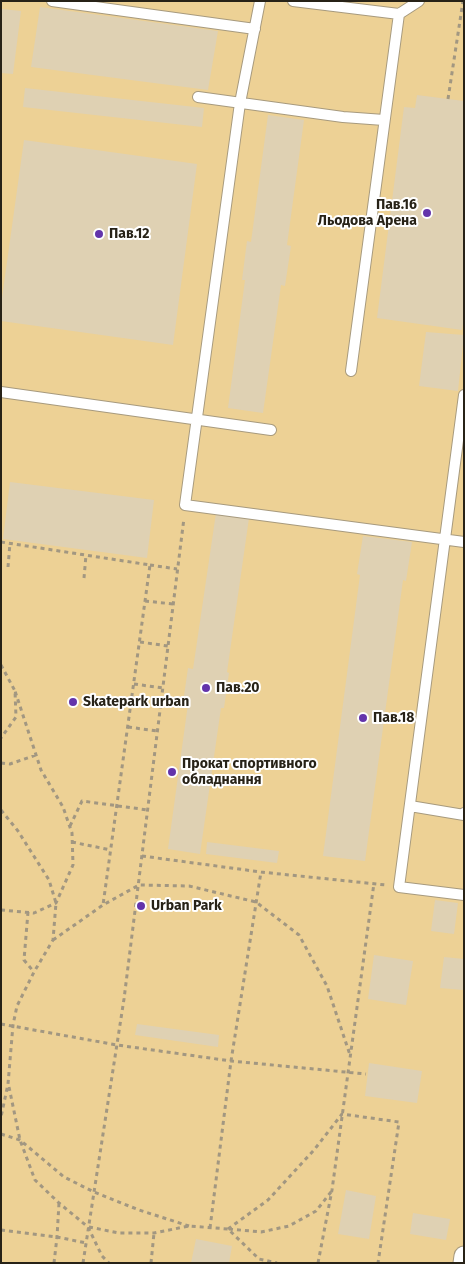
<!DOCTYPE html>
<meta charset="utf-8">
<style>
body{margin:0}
#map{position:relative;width:465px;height:1264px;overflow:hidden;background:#f9ebcd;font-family:"Fira Sans",sans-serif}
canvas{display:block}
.frame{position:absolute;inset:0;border:2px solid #272217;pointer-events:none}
</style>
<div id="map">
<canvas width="465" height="1264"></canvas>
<div class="frame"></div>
</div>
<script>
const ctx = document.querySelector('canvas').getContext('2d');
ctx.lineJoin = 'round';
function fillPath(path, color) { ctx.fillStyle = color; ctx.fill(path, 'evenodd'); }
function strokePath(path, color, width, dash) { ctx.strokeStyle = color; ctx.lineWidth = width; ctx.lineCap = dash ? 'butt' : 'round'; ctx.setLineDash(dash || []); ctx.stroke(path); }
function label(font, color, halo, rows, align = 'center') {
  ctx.font = font + ' "Fira Sans",sans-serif'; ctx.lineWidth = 4; ctx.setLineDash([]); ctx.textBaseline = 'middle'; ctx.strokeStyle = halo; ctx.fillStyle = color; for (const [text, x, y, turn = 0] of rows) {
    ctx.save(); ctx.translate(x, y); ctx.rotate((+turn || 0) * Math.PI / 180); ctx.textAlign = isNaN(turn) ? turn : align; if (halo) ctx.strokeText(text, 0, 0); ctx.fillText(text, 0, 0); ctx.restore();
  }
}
const green = new Path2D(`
 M1,1H464V1263H1Z`);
const building = new Path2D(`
 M40,7L218,31L208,90L31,67Z
 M2,9L21,11L13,74L1,73Z
 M25,88L204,108L202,127L23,107Z
 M417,95L464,101V318L462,330L377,318L404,107L415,108Z
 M268,115L304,120L287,245L291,246L285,286L281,285L263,413L228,408L245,280H242L247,241L251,242Z
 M24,140L197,164L173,345L1,321V305Z
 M426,332L464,335L458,391L419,386Z
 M10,482L154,500L147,558L3,539Z
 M216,513L249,518L227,672L229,673L224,708H221L200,854L168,849L188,704L183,703L188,668L193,669Z
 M363,536L412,542L406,581L403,580L365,861L323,856L360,575L357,574Z
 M207,842L279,851L277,863L206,854Z
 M435,900L458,903L454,934L431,931Z
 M374,955L413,961L406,1005L368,999Z
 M444,957L464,959L463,990L440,988Z
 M137,1024L219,1035L218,1047L135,1035Z
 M369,1063L422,1071L417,1103L365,1096Z
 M346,1190L376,1196L369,1239L338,1234Z
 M413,1213L450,1219L446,1240L410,1234Z
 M196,1239L232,1246L229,1263H191Z`);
const path = new Path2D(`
 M448,99L463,1
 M1,542L150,565L103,905
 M150,565L177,569
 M8,567L10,543
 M84,578L86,555
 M145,601L173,604
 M140,642L168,646
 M1,665L15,691L16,717L1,738
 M134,684L163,688
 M128,727L157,731
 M1,763L10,764L36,755
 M1,810L18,831L49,880L56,903L53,940L34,972L17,1006L13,1025L8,1084L1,1117
 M70,826L82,801L148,810
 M72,842L111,850
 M142,856L261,872L386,885
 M1,910L34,913L56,903L73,865L72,833L63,807L41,770L15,691
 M28,912L24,960L34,972
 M53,940L103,905L139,885L189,886L256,902L299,935L327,986L350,1055
 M1,1024L117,1045L231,1061L366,1074
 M9,1087L20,1140L35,1180L59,1203L88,1227L102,1256L109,1263
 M1,1134L20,1140L64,1177L94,1192L139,1210L189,1226
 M89,1227L119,1233H154L189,1226L228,1229L259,1259L277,1263
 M210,1228L231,1061L261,872
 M228,1229L268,1200L314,1150L342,1114L399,1122L378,1263
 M229,1229L261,1232L289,1226L316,1211L331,1192
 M1,1230L57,1237L86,1243
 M54,1263L57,1237L59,1203
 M83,1263L124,999L184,518
 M151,1263L154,1233
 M318,1263L332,1190L374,883`);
const lane = new Path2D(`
 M52,1L255,29
 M260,1L240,103L185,505L464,542
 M293,1L399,14L419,1
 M198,97L343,117L384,120
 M351,371L399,14
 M1,392L271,430
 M464,395L399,887L464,895
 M410,806L464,815V813`);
const street = new Path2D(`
 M463,1263L464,1256`);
const markers = [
 [427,213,5,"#6334ab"],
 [99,234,5,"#6334ab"],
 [206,688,5,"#6334ab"],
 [73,702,5,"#6334ab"],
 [363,718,5,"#6334ab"],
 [172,772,5,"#6334ab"],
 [141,906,5,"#6334ab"]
];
const poiNames = [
 ["Пав.16",417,205,"right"],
 ["Льодова Арена",417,221,"right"],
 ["Пав.12",109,234],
 ["Пав.20",216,688],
 ["Skatepark urban",83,702],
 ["Пав.18",373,718],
 ["Прокат спортивного",182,764],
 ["обладнання",182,780],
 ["Urban Park",151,906]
];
fillPath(green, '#edd195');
fillPath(building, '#dfd1b3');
strokePath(lane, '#a79a7e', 12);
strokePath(street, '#a79a7e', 21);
strokePath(path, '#a29781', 3, [4, 4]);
strokePath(lane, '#fff', 10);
strokePath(street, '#fff', 19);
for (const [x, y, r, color] of markers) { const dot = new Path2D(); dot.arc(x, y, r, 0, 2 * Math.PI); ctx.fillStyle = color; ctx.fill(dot); strokePath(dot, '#fff', 2); }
label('bold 14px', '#272217', '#fff', poiNames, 'left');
</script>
